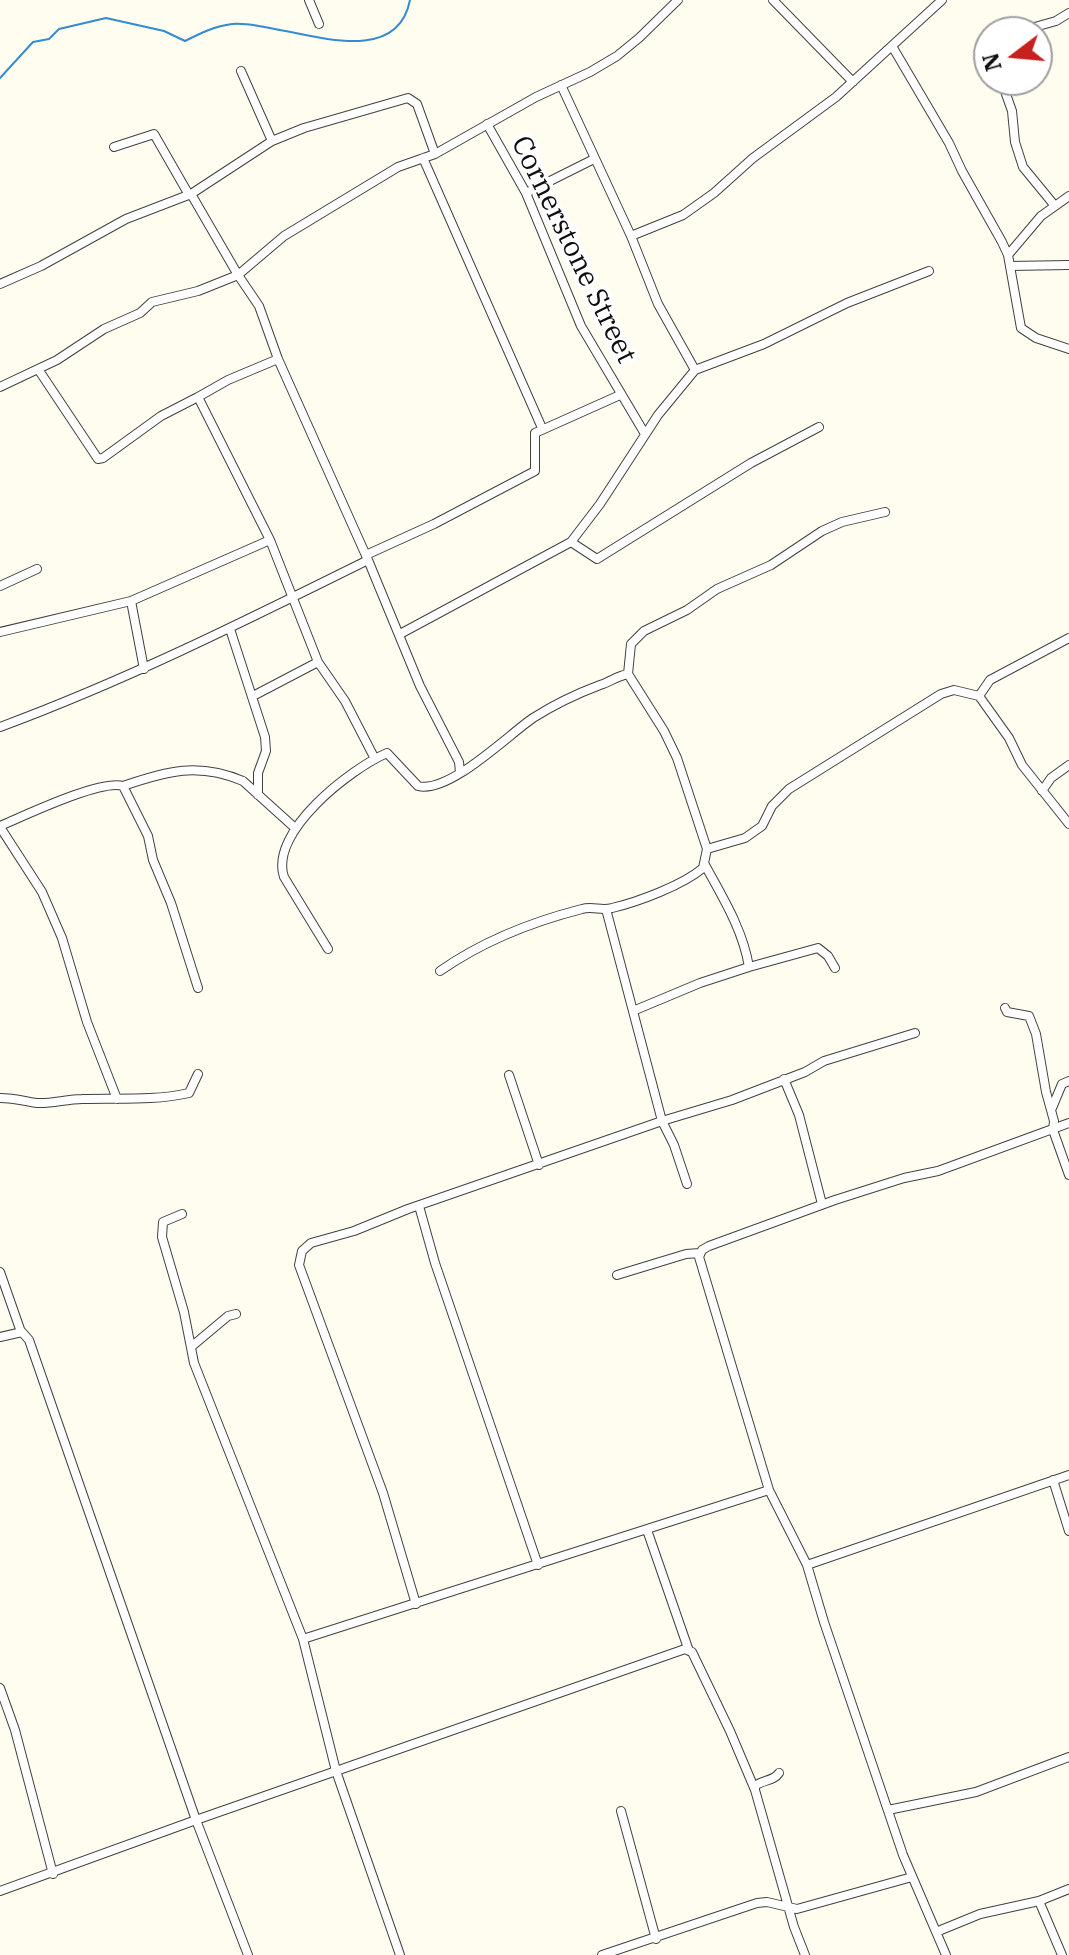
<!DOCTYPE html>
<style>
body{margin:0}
#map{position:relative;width:1069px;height:1955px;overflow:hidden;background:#fffdef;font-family:"IBM Plex Serif",serif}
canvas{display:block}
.north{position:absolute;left:973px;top:16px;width:80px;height:80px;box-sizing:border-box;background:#fff;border:2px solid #9f9f9f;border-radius:50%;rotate:254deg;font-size:22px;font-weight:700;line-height:32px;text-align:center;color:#0e0e0e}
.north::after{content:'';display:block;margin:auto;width:28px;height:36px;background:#c6211e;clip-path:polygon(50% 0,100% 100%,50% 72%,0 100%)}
</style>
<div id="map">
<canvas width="1069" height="1955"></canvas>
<div class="north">N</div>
</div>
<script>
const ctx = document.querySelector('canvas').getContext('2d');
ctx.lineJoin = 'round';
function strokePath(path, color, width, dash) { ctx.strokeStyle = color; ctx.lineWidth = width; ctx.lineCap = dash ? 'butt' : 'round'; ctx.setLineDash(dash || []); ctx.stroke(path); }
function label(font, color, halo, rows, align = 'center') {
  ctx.font = font + ' "IBM Plex Serif",serif'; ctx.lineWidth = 8; ctx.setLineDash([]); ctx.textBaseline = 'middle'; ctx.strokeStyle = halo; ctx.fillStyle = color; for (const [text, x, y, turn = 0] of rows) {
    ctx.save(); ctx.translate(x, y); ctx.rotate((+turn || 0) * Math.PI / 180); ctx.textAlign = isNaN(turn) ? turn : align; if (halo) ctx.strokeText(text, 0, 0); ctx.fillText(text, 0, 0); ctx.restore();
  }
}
const stream = new Path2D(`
 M0,78L33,42L49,39L59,29L106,18L164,31L185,41C201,33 215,26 232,24C281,20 395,78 410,0`);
const minor = new Path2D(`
 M309,0L319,24
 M773,0L853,82
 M1017,32L1056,21L1069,13
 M892,46L949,143L962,171L1002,242L1008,255L1021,328L1036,338L1069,349
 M241,71L272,141
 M1001,80L1012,111L1015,142L1023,167L1055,206
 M487,124L526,193L581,326L645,434
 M114,147L154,134L189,195
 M423,158L542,428
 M526,193L594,159
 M631,236L683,215L714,193L753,158L836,97L942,0
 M1008,255L1041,216L1069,196
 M1010,266L1069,265
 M0,284L41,266L126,219L191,194
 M38,369L98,459L103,458L161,416L198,397
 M695,370L764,344L847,303L929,271
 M0,387L57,360L104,329L140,313L152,302L198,291L238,275L191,194L272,141L304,128L408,98L417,104L435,154
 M270,540L198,397L228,380L278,359
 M571,542L597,559L751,463L819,427
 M366,555L434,524L535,471V433L620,395
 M0,586L37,569
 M131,601L144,669
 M230,629L265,737L266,751L258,773V795
 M0,632L131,601L270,540L318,662L345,701L375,759
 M400,634L571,542L600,504L658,415L695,370L658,304L631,236L561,85
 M253,696L318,662
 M979,696L990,680L1069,638
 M0,727C127,680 247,620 368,560
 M460,773L459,762L420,686L368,560L278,359L259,306L238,275L284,236L398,167L435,154L536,97L590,72L617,56L639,38L678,0
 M123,786C167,771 198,762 243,781L295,828
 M1042,791L1051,778L1069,765
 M0,826C24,816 101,779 123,786L148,836L153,860L171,903L198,988
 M0,827L42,892L62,938L87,1022L117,1099
 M707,849L745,838L762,826L772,806L789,789L941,694L954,690L979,696L1009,738L1022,765L1069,824
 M606,909L662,1121L674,1145L687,1184
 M328,949L284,877C269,832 350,769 387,753L418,786C449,794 508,735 533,718C555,704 576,694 600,685C610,682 617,676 628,674
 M749,967L818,948L828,956L835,968
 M440,971C483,941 531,922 582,909C592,906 602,911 612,908C638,902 683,885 703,868L707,849L677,758L664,731L628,674L631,644L644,631L687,610L717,589L771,565L822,531L842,522L885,512
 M1005,1008L1007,1012L1029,1016L1036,1034L1046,1092L1054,1121L1053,1130L1069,1175
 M633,1011L700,983L749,967C743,930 723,898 705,865
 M509,1075L539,1165
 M784,1079L799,1115L822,1204
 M0,1098C14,1098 24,1101 37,1103C51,1104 67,1099 82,1099C118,1098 154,1101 189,1093L198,1074
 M1052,1108L1062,1084L1069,1081
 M419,1206L435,1263L538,1565
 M182,1214L163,1222L162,1237L184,1312L194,1363L303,1639
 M0,1272L21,1332
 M617,1275L686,1254L700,1253
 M0,1337L22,1332L29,1340L196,1820L0,1891
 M191,1347L228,1316L236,1314
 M1053,1480L1069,1531
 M647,1530L689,1651
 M807,1565L1069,1475
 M416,1604L383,1493L299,1265L302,1251L311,1243L354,1231L408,1209L662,1121L732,1100L805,1072L824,1061L915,1033
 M0,1688L15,1730L53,1874
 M779,1773C774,1781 762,1780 755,1786V1790L794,1927L805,1955
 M888,1810L976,1792L1069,1757
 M621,1811L656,1939
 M1039,1901L1069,1889
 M936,1932L980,1914L1039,1901L1062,1955
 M248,1955L196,1820L685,1649L692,1652L730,1731L755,1790
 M400,1955L336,1771L303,1639L769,1490
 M602,1955L757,1903L767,1902L797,1909L912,1877
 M946,1955L903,1855L824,1622L807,1565L769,1490L699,1257L702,1250L709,1246L835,1200L904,1178L938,1171L1069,1123`);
const streetNames = [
 ["Cornerstone Street",573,250,64]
];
strokePath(stream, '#348bd4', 2);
strokePath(minor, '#414141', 10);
strokePath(minor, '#fff', 8);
label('28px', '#0e0e0e', '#fff', streetNames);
</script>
